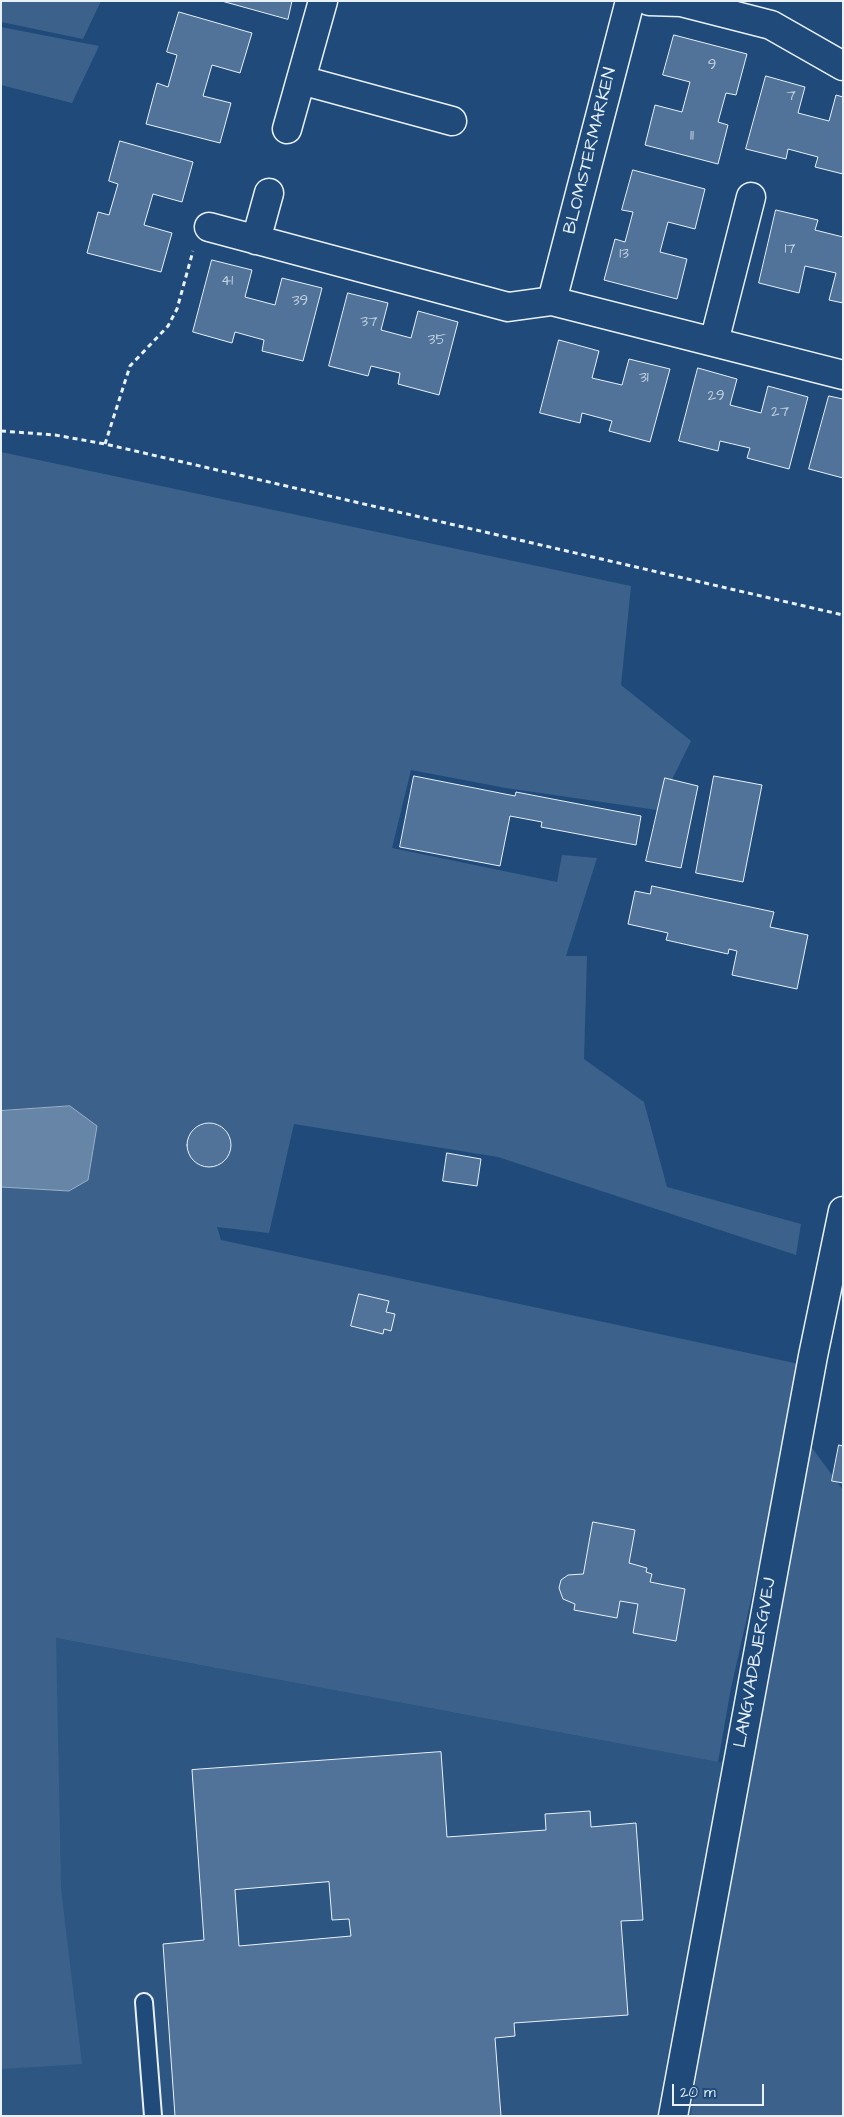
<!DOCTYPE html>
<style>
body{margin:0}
#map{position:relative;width:844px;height:2117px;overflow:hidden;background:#1f4a7a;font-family:"Architects Daughter",sans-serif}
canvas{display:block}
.frame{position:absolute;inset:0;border:2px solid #e8f1f8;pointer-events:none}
.scale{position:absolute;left:672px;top:2084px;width:92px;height:22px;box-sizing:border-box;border:2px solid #e8f1f8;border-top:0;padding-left:6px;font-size:15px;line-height:18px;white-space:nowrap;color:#e8f1f8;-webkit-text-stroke:4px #1f4a7a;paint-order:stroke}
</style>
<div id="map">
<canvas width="844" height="2117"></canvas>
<div class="frame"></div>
<div class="scale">20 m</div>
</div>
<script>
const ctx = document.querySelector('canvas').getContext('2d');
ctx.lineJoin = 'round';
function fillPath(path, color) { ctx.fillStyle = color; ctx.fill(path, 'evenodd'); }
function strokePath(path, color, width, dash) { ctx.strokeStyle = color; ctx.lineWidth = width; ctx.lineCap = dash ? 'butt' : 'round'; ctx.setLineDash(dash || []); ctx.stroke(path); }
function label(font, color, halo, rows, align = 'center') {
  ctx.font = font + ' "Architects Daughter",sans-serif'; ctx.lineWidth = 4; ctx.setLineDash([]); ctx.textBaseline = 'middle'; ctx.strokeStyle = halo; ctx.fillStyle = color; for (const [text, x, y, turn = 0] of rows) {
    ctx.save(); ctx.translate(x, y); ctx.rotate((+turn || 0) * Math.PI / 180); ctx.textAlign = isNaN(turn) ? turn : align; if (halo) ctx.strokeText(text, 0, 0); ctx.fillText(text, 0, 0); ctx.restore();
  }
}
const built = new Path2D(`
 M1,1625L56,1638L718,1762L843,1781V2116H1Z`);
const green = new Path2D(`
 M1,1H101L83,39L1,22Z
 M1,27L99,46L72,103L1,85Z
 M1,452L631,586L621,685L691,741L657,810L506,788L411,770L392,848L557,882L562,855L597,858L566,956H587L584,1059L644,1102L667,1187L801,1224L796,1255L498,1157L294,1124L269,1233L217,1227L221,1240L804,1365L731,1688L718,1762L56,1638L61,1889L82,2064L1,2069Z
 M807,1441L843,1490V2116H691L707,2001L758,1738Z`);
const water = new Path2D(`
 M70,1106L97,1126L88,1180L69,1191L1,1187V1111Z`);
const building = new Path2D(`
 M222,1H292L288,19Z
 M179,12L252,33L240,73L212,65L203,96L231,103L220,143L146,124L157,83L168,87L177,55L167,52Z
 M674,35L747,54L736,95L726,93L718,122L728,125L718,164L645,145L655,105L682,112L690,82L663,75Z
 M766,76L805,87L798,113L829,121L836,95L843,97V174L815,167L818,157L788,149L786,159L746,149Z
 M120,141L193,162L182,202L153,194L144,225L172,233L161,272L87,253L98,212L109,215L118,184L109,181Z
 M633,170L705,189L695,229L668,222L660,252L687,259L677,299L604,280L615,239L625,242L633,212L622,210Z
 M776,210L818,220L815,230L843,237V303L829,300L836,273L805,266L799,293L759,283Z
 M212,260L252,270L245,297L275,305L282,278L322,288L303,361L262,351L264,340L235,332L232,343L193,332Z
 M348,293L388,303L381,330L411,338L418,311L458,322L439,395L398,384L400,373L371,366L368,376L329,366Z
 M559,340L599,351L592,378L622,385L629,359L670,369L650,442L609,431L612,421L582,413L580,423L540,413Z
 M698,368L737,379L730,405L761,413L768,386L808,397L789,469L747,458L750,448L720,441L718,451L679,441Z
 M829,396L843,399V478L809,469Z
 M414,776L515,796L516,792L641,816L636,845L541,827L542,822L510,816L500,866L400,847Z
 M714,776L762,785L743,882L696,873Z
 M665,778L698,786L681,868L646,861Z
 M652,886L774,912L770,927L808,935L797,989L732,975L737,951L729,949L728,954L666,940L668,933L628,924L635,891L650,894Z
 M187 1145a22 22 0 1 1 44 0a22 22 0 1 1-44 0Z
 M447,1153L481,1159L477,1186L443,1181Z
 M359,1294L389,1301L386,1312L395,1314L391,1331L384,1329L383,1334L351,1326Z
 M839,1445L843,1446V1483L832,1481Z
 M593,1522L635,1530L629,1563L647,1568L646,1572L652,1574L650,1582L685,1589L676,1641L633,1633L638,1604L620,1601L617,1618L574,1610L575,1604L563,1599L559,1588L561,1580L568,1575L583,1574Z
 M441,1752L447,1837L546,1830L545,1814L590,1811L591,1827L636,1823L643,1920L621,1921L628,2015L514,2023L515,2036L495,2038L501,2116H175L163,1944L204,1940L192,1770ZM329,1882L332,1920L349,1919L351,1936L239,1946L235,1890Z`);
const path = new Path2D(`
 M1,431L55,435L105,444L843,615
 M105,444L130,366L168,326L177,309L193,251`);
const lane = new Path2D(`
 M144,2002L153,2116`);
const street = new Path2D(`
 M649,1L681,2L771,25L843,66
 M301,80L452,121
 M287,129L323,1
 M209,227L508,307L552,301L843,375
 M256,240L269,193
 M552,301L630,1
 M714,342L751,197
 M673,2116L813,1356L843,1211`);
const numberNames = [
 ["9",712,66],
 ["7",791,97],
 ["11",692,137],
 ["17",790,250],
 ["13",624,255],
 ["41",227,282],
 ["39",300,302],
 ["37",369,323],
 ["35",437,341],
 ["31",644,379],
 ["29",716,397],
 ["27",780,413]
];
const streetNames = [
 ["BLOMSTERMARKEN",591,151,-76],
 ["LANGVADBJERGVEJ",756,1663,-80]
];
fillPath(built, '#2e5683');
fillPath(green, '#3c628c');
fillPath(water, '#6685a7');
strokePath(water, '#9ab0c7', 1);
fillPath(building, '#517399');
strokePath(building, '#e8f1f8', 1);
strokePath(lane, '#e8f1f8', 20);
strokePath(street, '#e8f1f8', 31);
strokePath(path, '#e8f1f8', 3, [5, 4]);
strokePath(lane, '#1f4a7a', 16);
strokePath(street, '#1f4a7a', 28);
label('15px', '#c2d2e0', null, numberNames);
label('18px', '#e8f1f8', '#1f4a7a', streetNames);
</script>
